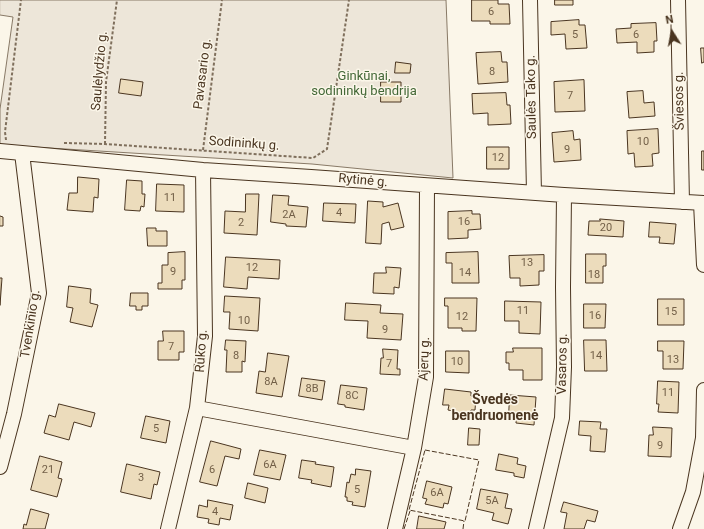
<!DOCTYPE html>
<meta charset="utf-8">
<style>
body{margin:0}
#map{position:relative;width:704px;height:529px;overflow:hidden;background:#fbf6e9;font-family:Roboto,sans-serif}
canvas{display:block}
.north{position:absolute;left:652px;top:12px;width:40px;height:40px;-webkit-text-stroke:3px #fbf6e9;paint-order:stroke;rotate:349deg;font-size:11px;font-weight:700;line-height:16px;text-align:center;color:#4a3520}
.north::after{content:'';display:block;margin:auto;width:14px;height:18px;background:#4a3520;clip-path:polygon(50% 0,100% 100%,50% 72%,0 100%)}
</style>
<div id="map">
<canvas width="704" height="529"></canvas>
<div class="north">N</div>
</div>
<script>
const ctx = document.querySelector('canvas').getContext('2d');
ctx.lineJoin = 'round';
function fillPath(path, color) { ctx.fillStyle = color; ctx.fill(path, 'evenodd'); }
function strokePath(path, color, width, dash) { ctx.strokeStyle = color; ctx.lineWidth = width; ctx.lineCap = dash ? 'butt' : 'round'; ctx.setLineDash(dash || []); ctx.stroke(path); }
function label(font, color, halo, rows, align = 'center') {
  ctx.font = font + ' Roboto,sans-serif'; ctx.lineWidth = 3; ctx.setLineDash([]); ctx.textBaseline = 'middle'; ctx.strokeStyle = halo; ctx.fillStyle = color; for (const [text, x, y, turn = 0] of rows) {
    ctx.save(); ctx.translate(x, y); ctx.rotate((+turn || 0) * Math.PI / 180); ctx.textAlign = isNaN(turn) ? turn : align; if (halo) ctx.strokeText(text, 0, 0); ctx.fillText(text, 0, 0); ctx.restore();
  }
}
const green = new Path2D(`
 M0,0H446L453,178L312,164L0,145V109L13,17L0,15Z`);
const building = new Path2D(`
 M472,0H498V4H509L510,24H490V21H472Z
 M555,0H573V5H555Z
 M579,20V25H585L587,48L566,49L565,34L551,35V22Z
 M656,23L657,41H654V52L637,53V42L617,43L616,29L631,28V24Z
 M701,48H704V62L702,63Z
 M501,52L502,62H507L508,82L478,84L476,53Z
 M396,62L411,64L410,73H395Z
 M121,79L143,82L141,96L119,93Z
 M584,80L585,111L555,112L554,82Z
 M381,82H401V102H381Z
 M643,91L644,103L654,102L655,116L629,118L627,92Z
 M506,93L507,105H510L511,124L488,125V113L473,114L472,94Z
 M658,129L659,153L652,154L653,166L635,167L634,153L628,154L627,131Z
 M573,131L574,140L580,139L581,160L554,162L552,133Z
 M487,147H509V169H487Z
 M702,151H704V170H702Z
 M78,177L99,179L98,198L94,197L93,212L67,210L69,193H77Z
 M127,180L142,181V194H145L144,207L141,206L140,211L125,210Z
 M157,184L184,185V212L156,211Z
 M246,194H259L257,235L224,233L225,211L245,212Z
 M273,195L289,196L288,205L308,207L306,227L286,226V224L271,222Z
 M368,201L383,202V207L398,203L404,227L391,230L389,222L382,224L381,244L366,243Z
 M324,203L356,204L355,223L323,221Z
 M472,211V214H480L481,229L468,230V238L448,239V212Z
 M0,216L3,217V226H0Z
 M600,219L624,221L623,237L588,235L589,221H600Z
 M650,222L676,224L674,244L659,243L660,237H649Z
 M147,228H156V231H167V246H148Z
 M185,252V280H182V289H158V283H162V265H168V253Z
 M478,252L479,283H452V263H446V253Z
 M586,254H606V266H603V283H586Z
 M544,255V271H539V285L520,286V278H510L509,256Z
 M226,257L280,260L279,279L248,277L247,289L224,287Z
 M386,267L401,268L399,288L394,287V294L373,293L374,273H386Z
 M0,278H2L0,305Z
 M69,286L91,289L90,303L98,305L92,327L70,322L73,308L67,307Z
 M131,293H148V306H142V310H136V306H130Z
 M225,296L260,298L258,331L229,329L230,312H224Z
 M445,298H477L476,331H462V328H448V306H445Z
 M658,299H684V325H658Z
 M505,301L541,302L540,334L519,333V321H505Z
 M346,303L381,305L380,313L403,314L401,340L367,338L368,321L345,320Z
 M584,304H606L605,328H584Z
 M163,331H184V352H179V360H158V341H163Z
 M226,340L246,341L245,362L242,361V372H226L227,350H225Z
 M584,340H606L607,371H585Z
 M658,341H684L683,369H663V351H658Z
 M513,348H542V380H523V370H509V363H506V352H513Z
 M383,349L398,350L397,369H400V375L380,374L381,358H383Z
 M446,351H469V373L446,372Z
 M268,353L289,356L282,397L256,393L259,371L265,372Z
 M302,378L325,381L322,400L299,396Z
 M658,381L679,382L678,413L658,412L659,404H657Z
 M341,385L367,388L364,410L345,407V405L338,404Z
 M445,389L471,392V396L476,397L475,410H471L470,417L453,415V411L448,410L449,405H443Z
 M510,395L536,397L534,425L516,423V416H509Z
 M59,404L95,413L91,427L74,422L69,440L44,433L49,415L55,417Z
 M146,416L170,421L166,443L141,438Z
 M580,421L601,422L600,429H607L605,452L590,451L591,436L579,435Z
 M653,427L672,428L671,457L648,456L649,435H653Z
 M469,428L480,429L479,445H468Z
 M211,441L241,449L239,459L225,456L217,486L200,482Z
 M260,450L286,455L280,480L254,475Z
 M499,454L518,458L517,464L526,466L524,478L514,476V473L496,470Z
 M40,456L62,462L58,478L62,479L57,497L31,490Z
 M302,460L316,462L315,464L334,467L331,487L311,483L312,480L299,478Z
 M127,464L160,472L157,485L154,484L151,499L121,492Z
 M356,469L371,471L365,507L352,505L353,502L347,501V497H345L347,482L349,483L351,474L355,475Z
 M427,481L452,487L448,504L444,503L443,508L425,504L427,499L423,498Z
 M248,483L268,488L265,503L245,498Z
 M481,489L508,494L505,508L512,509L508,524L492,520L494,513L477,509Z
 M208,500L233,505L230,520L220,518L219,525L208,523L209,519L197,517L199,505L207,507Z
 M564,502L598,511L595,522L587,520L584,529H564L567,513L561,512Z
 M31,509L49,514L45,529H23L24,524L26,525Z
 M419,516L446,522L444,529H417Z`);
const path = new Path2D(`
 M6,140L5,132L21,0
 M64,143L105,144L313,158L327,149L349,0
 M105,144L106,82L117,0
 M203,150L222,0`);
const minor = new Path2D(`
 M530,0L534,193
 M678,0L682,202
 M0,151L22,153L39,293L14,414L0,467
 M22,153L203,170L311,177L564,195L704,203
 M701,203L704,265
 M197,408L414,448
 M168,529L197,408L205,336L203,170
 M395,529L414,448L426,377L427,186
 M536,529L562,418L564,367L563,287L564,195
 M680,529L693,492L703,438L704,390`);
const fence = new Path2D(`
 M425,450L479,460L465,521L409,510Z
 M404,529L410,511
 M463,529L464,521`);
const numberNames = [
 ["6",491,12],
 ["5",575,35],
 ["6",636,35],
 ["8",492,72],
 ["7",570,96],
 ["10",643,142],
 ["9",567,150],
 ["12",498,158],
 ["11",170,198],
 ["4",339,213],
 ["2A",289,215],
 ["16",464,222],
 ["2",241,223],
 ["20",606,228],
 ["13",527,263],
 ["12",252,268],
 ["9",173,272],
 ["14",465,273],
 ["18",594,275],
 ["11",523,311],
 ["15",671,312],
 ["16",595,316],
 ["12",462,317],
 ["10",244,321],
 ["9",385,330],
 ["7",171,347],
 ["8",236,356],
 ["14",596,356],
 ["13",673,360],
 ["10",457,362],
 ["7",389,364],
 ["8A",271,382],
 ["8B",312,389],
 ["11",668,393],
 ["8C",352,396],
 ["5",156,429],
 ["9",660,446],
 ["6A",270,465],
 ["21",48,470],
 ["6",212,470],
 ["3",141,478],
 ["5",357,490],
 ["6A",437,493],
 ["5A",492,501],
 ["4",215,512]
];
const streetNames = [
 ["Saulėlydžio g.",100,71,-85],
 ["Pavasario g.",203,74,-83],
 ["Saulės Tako g.",532,97,-91],
 ["Šviesos g.",680,101,-91],
 ["Sodininkų g.",244,144,4],
 ["Rytinė g.",363,181,5],
 ["Tvenkinio g.",31,324,-81],
 ["Rūko g.",202,351,-86],
 ["Ajerų g.",425,359,-88],
 ["Vasaros g.",563,364,-89]
];
const parkNames = [
 ["Ginkūnai,",364,77],
 ["sodininkų bendrija",364,92]
];
const neighbourhoodNames = [
 ["Švedės",495,400],
 ["bendruomenė",495,416]
];
fillPath(green, '#ede6d9');
strokePath(green, '#887966', 1);
fillPath(building, '#ecdcbc');
strokePath(building, '#4a3520', 1);
strokePath(minor, '#4a3520', 16);
strokePath(path, '#7f6f5c', 2, [3, 2]);
strokePath(minor, '#fbf6e9', 14);
strokePath(fence, '#4a3520', 1, [5, 2]);
label('11px', '#725f47', null, numberNames);
label('13px', '#4a3520', '#fbf6e9', streetNames);
label('13px', '#436837', '#fbf6e9', parkNames);
label('bold 14px', '#4a3520', '#fbf6e9', neighbourhoodNames);
</script>
